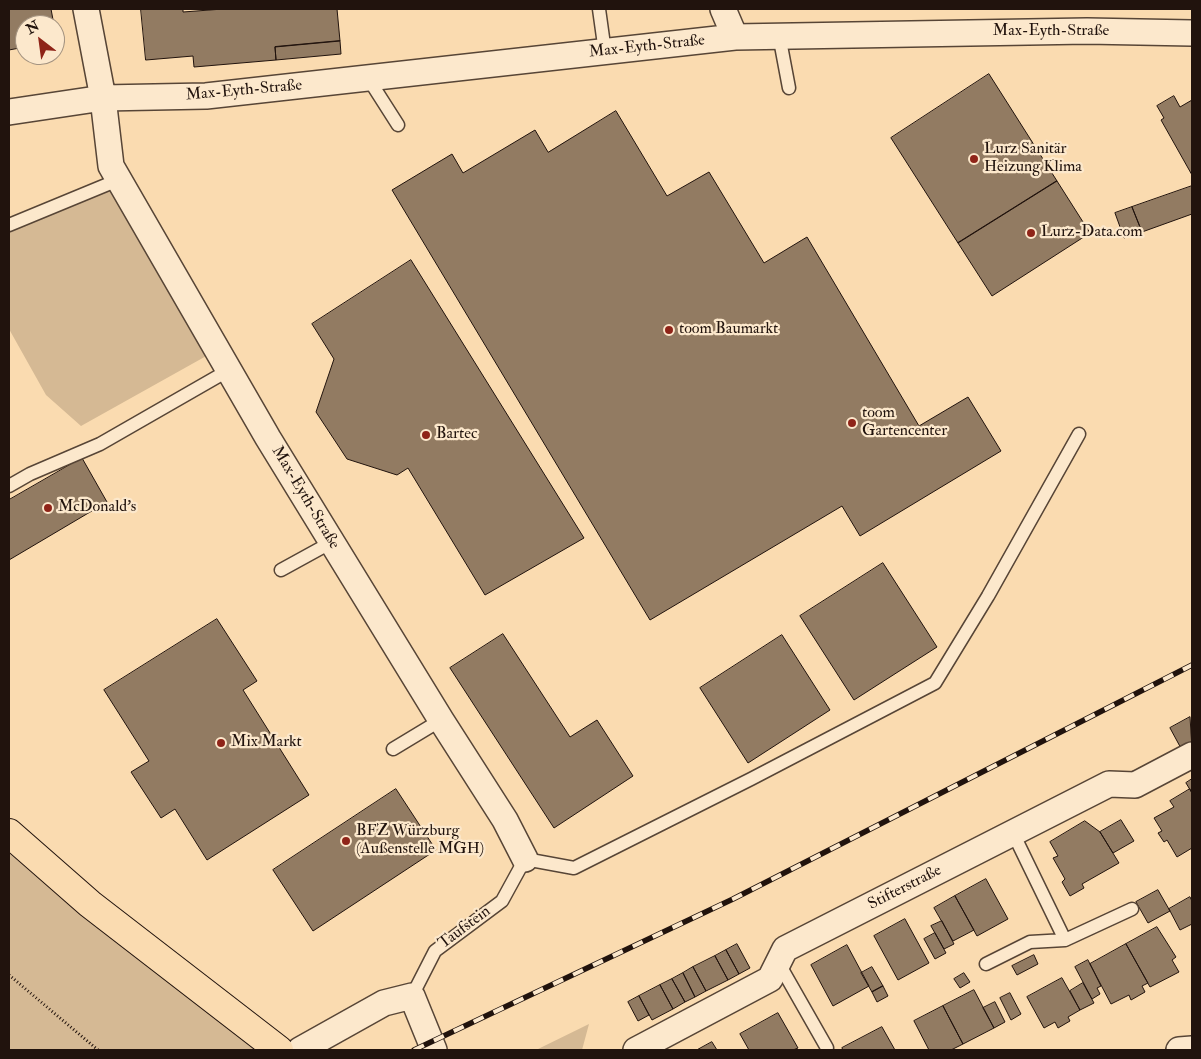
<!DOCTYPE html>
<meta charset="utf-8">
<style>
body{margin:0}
#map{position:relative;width:1201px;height:1059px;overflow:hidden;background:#fadbb0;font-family:"IM FELL Double Pica",serif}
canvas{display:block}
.frame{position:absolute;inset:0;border:10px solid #21130d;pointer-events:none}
.north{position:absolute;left:15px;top:15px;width:50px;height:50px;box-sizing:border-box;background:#fce8cc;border:1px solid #a49380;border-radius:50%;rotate:330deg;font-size:14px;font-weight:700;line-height:20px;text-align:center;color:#21130d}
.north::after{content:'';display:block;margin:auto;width:18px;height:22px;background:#8f2418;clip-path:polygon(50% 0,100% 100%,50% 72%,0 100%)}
</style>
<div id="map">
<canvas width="1201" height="1059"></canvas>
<div class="frame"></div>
<div class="north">N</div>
</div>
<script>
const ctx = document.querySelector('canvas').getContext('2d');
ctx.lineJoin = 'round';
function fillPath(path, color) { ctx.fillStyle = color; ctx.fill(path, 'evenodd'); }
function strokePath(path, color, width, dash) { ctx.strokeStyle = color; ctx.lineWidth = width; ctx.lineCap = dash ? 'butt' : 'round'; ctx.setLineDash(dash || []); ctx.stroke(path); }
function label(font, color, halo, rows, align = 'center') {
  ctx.font = font + ' "IM FELL Double Pica",serif'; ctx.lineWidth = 4.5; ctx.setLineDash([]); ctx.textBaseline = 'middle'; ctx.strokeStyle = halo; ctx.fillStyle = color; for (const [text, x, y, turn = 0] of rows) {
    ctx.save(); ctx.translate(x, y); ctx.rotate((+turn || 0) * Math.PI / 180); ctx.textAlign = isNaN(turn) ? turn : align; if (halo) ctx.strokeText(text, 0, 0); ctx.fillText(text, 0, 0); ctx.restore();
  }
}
const green = new Path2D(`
 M118,180L217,350L81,426L46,395L9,329V225Z
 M9,833L221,1007L256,1050H9Z
 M589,1024L582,1050H536Z`);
const building = new Path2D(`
 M9,9H51L54,25H25V47L9,50Z
 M141,9H183V12L223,9H337L340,41L275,47L276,60L194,67L193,56L146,60Z
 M340,41L341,54L276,60L275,47Z
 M989,74L1057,181L958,243L891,138Z
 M1174,96L1180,107L1192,100V175L1161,120L1164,118L1157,106Z
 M616,111L667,196L709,172L764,263L807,237L919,426L968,397L1001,451L860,536L842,506L650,620L392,190L452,154L463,173L535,130L548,152Z
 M1057,181L1090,233L992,296L958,243Z
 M1192,186V214L1142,232L1132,207Z
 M1132,207L1142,232L1124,238L1115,213Z
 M411,260L584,538L485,595L408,468L397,475L347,459L316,412L334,359L312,324Z
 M82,458L107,502L9,560V500Z
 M883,563L937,647L854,700L800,616Z
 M217,619L257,681L243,690L309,795L207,860L175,809L161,818L131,772L149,761L104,690Z
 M503,634L570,737L597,720L633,776L554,828L450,668Z
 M782,635L830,710L748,763L700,688Z
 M1190,717L1192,748L1183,752L1170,728Z
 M1192,779V793L1186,783Z
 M396,789L436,850L313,931L273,870Z
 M1190,789L1192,793V848L1177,857L1167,840L1164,842L1158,833L1162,831L1154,818L1174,807L1170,801Z
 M1121,820L1134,841L1113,853L1100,832Z
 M1085,821L1100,832L1119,863L1082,884L1084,888L1070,896L1062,882L1065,879L1053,858L1058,856L1050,842Z
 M986,879L1008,919L977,936L955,896Z
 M1158,890L1170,911L1148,923L1136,902Z
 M955,896L974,930L953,941L934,908Z
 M1190,897L1192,901V924L1180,930L1169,909Z
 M905,919L929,963L898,980L874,936Z
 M942,921L954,944L944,949L931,926Z
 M1157,927L1176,957L1172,960L1179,972L1150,987L1126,944Z
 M935,933L946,953L935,959L924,939Z
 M737,944L750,968L739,974L726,950Z
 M1126,944L1148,983L1142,986L1145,992L1131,1000L1129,995L1111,1004L1090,964Z
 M847,945L869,986L833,1006L811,965Z
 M726,950L739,974L728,980L715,956Z
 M1034,955L1038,964L1017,975L1012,966Z
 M715,956L728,980L706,991L693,967Z
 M1088,960L1101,986L1097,988L1100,994L1092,999L1075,967Z
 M693,967L706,991L695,997L683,973Z
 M872,967L883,986L872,992L861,973Z
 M683,973L695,997L685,1002L672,979Z
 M964,973L970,982L960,988L954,979Z
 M1062,978L1080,1010L1068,1017L1070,1021L1058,1028L1055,1022L1044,1028L1027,997Z
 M672,979L685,1002L673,1009L660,985Z
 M1083,983L1094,1003L1080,1010L1070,991Z
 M660,985L673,1009L652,1020L639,996Z
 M883,986L888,996L877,1002L872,992Z
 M974,990L994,1028L963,1044L943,1006Z
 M1010,993L1021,1014L1011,1020L1000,998Z
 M639,996L649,1015L638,1021L628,1002Z
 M995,1002L1005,1022L994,1028L983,1008Z
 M943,1006L963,1044L951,1050H929L914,1021Z
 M778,1013L798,1048L793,1050H749L740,1034Z
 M882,1027L895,1050H843L842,1048Z
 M712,1042L717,1050H697Z`);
const path = new Path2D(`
 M9,975L98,1050`);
const service = new Path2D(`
 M599,9L605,52
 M779,35L789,88
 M368,78L398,125
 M9,225L118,180
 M9,486L30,474L100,444L229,370
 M281,570L332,542
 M393,749L441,720
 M1013,833L1065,940
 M778,962L827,1048
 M986,964L1030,942L1065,940L1132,909
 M412,996L435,951L502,901L525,859L574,868L751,779L935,683L988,596L1079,434`);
const minor = new Path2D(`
 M86,9L103,98L111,166L268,438L441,720L505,820L525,859
 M723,9L735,37
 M9,112L103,98L206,96L735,37L1087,31L1192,33
 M300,1050L384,1003L412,996L434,1050
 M636,1050L770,979L785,949L1109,784L1135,785L1192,755
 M1179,1050L1192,1049`);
const primary = new Path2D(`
 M9,833L90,904L279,1050`);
const rail = new Path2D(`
 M414,1050L733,899L1192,665`);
const markers = [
 [974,159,5,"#8f2418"],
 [1031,233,5,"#8f2418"],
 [669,330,5,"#8f2418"],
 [852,423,5,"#8f2418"],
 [426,435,5,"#8f2418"],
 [48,508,5,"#8f2418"],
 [221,743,5,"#8f2418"],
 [346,841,5,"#8f2418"]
];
const streetNames = [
 ["Max-Eyth-Straße",1051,32],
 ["Max-Eyth-Straße",647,47,-6],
 ["Max-Eyth-Straße",244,91,-5],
 ["Max-Eyth-Straße",305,498,59],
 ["Stifterstraße",905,888,-27],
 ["Taufstein",465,928,-37]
];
const poiNames = [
 ["Lurz Sanitär",984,150],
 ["Heizung Klima",984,168],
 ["Lurz-Data.com",1041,233],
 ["toom Baumarkt",679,330],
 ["toom",862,414],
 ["Gartencenter",862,432],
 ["Bartec",436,435],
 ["McDonald's",58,508],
 ["Mix Markt",231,743],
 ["BFZ Würzburg",356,832],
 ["(Außenstelle MGH)",356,850]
];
fillPath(green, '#d5b994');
fillPath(building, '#927b62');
strokePath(building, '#21130d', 1);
strokePath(service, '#574536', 15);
strokePath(minor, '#574536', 28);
strokePath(primary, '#21130d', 30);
strokePath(path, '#21130d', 3, [1, 2.5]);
strokePath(service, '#fce8cc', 12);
strokePath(minor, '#fce8cc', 25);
strokePath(primary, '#fadbb0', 28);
strokePath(rail, '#21130d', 5.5);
strokePath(rail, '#fce8cc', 4, [11]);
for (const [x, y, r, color] of markers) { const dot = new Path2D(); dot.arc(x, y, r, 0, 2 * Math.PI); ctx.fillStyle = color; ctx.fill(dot); strokePath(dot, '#fce8cc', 2); }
label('16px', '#21130d', '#fce8cc', streetNames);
label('16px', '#21130d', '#fce8cc', poiNames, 'left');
</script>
